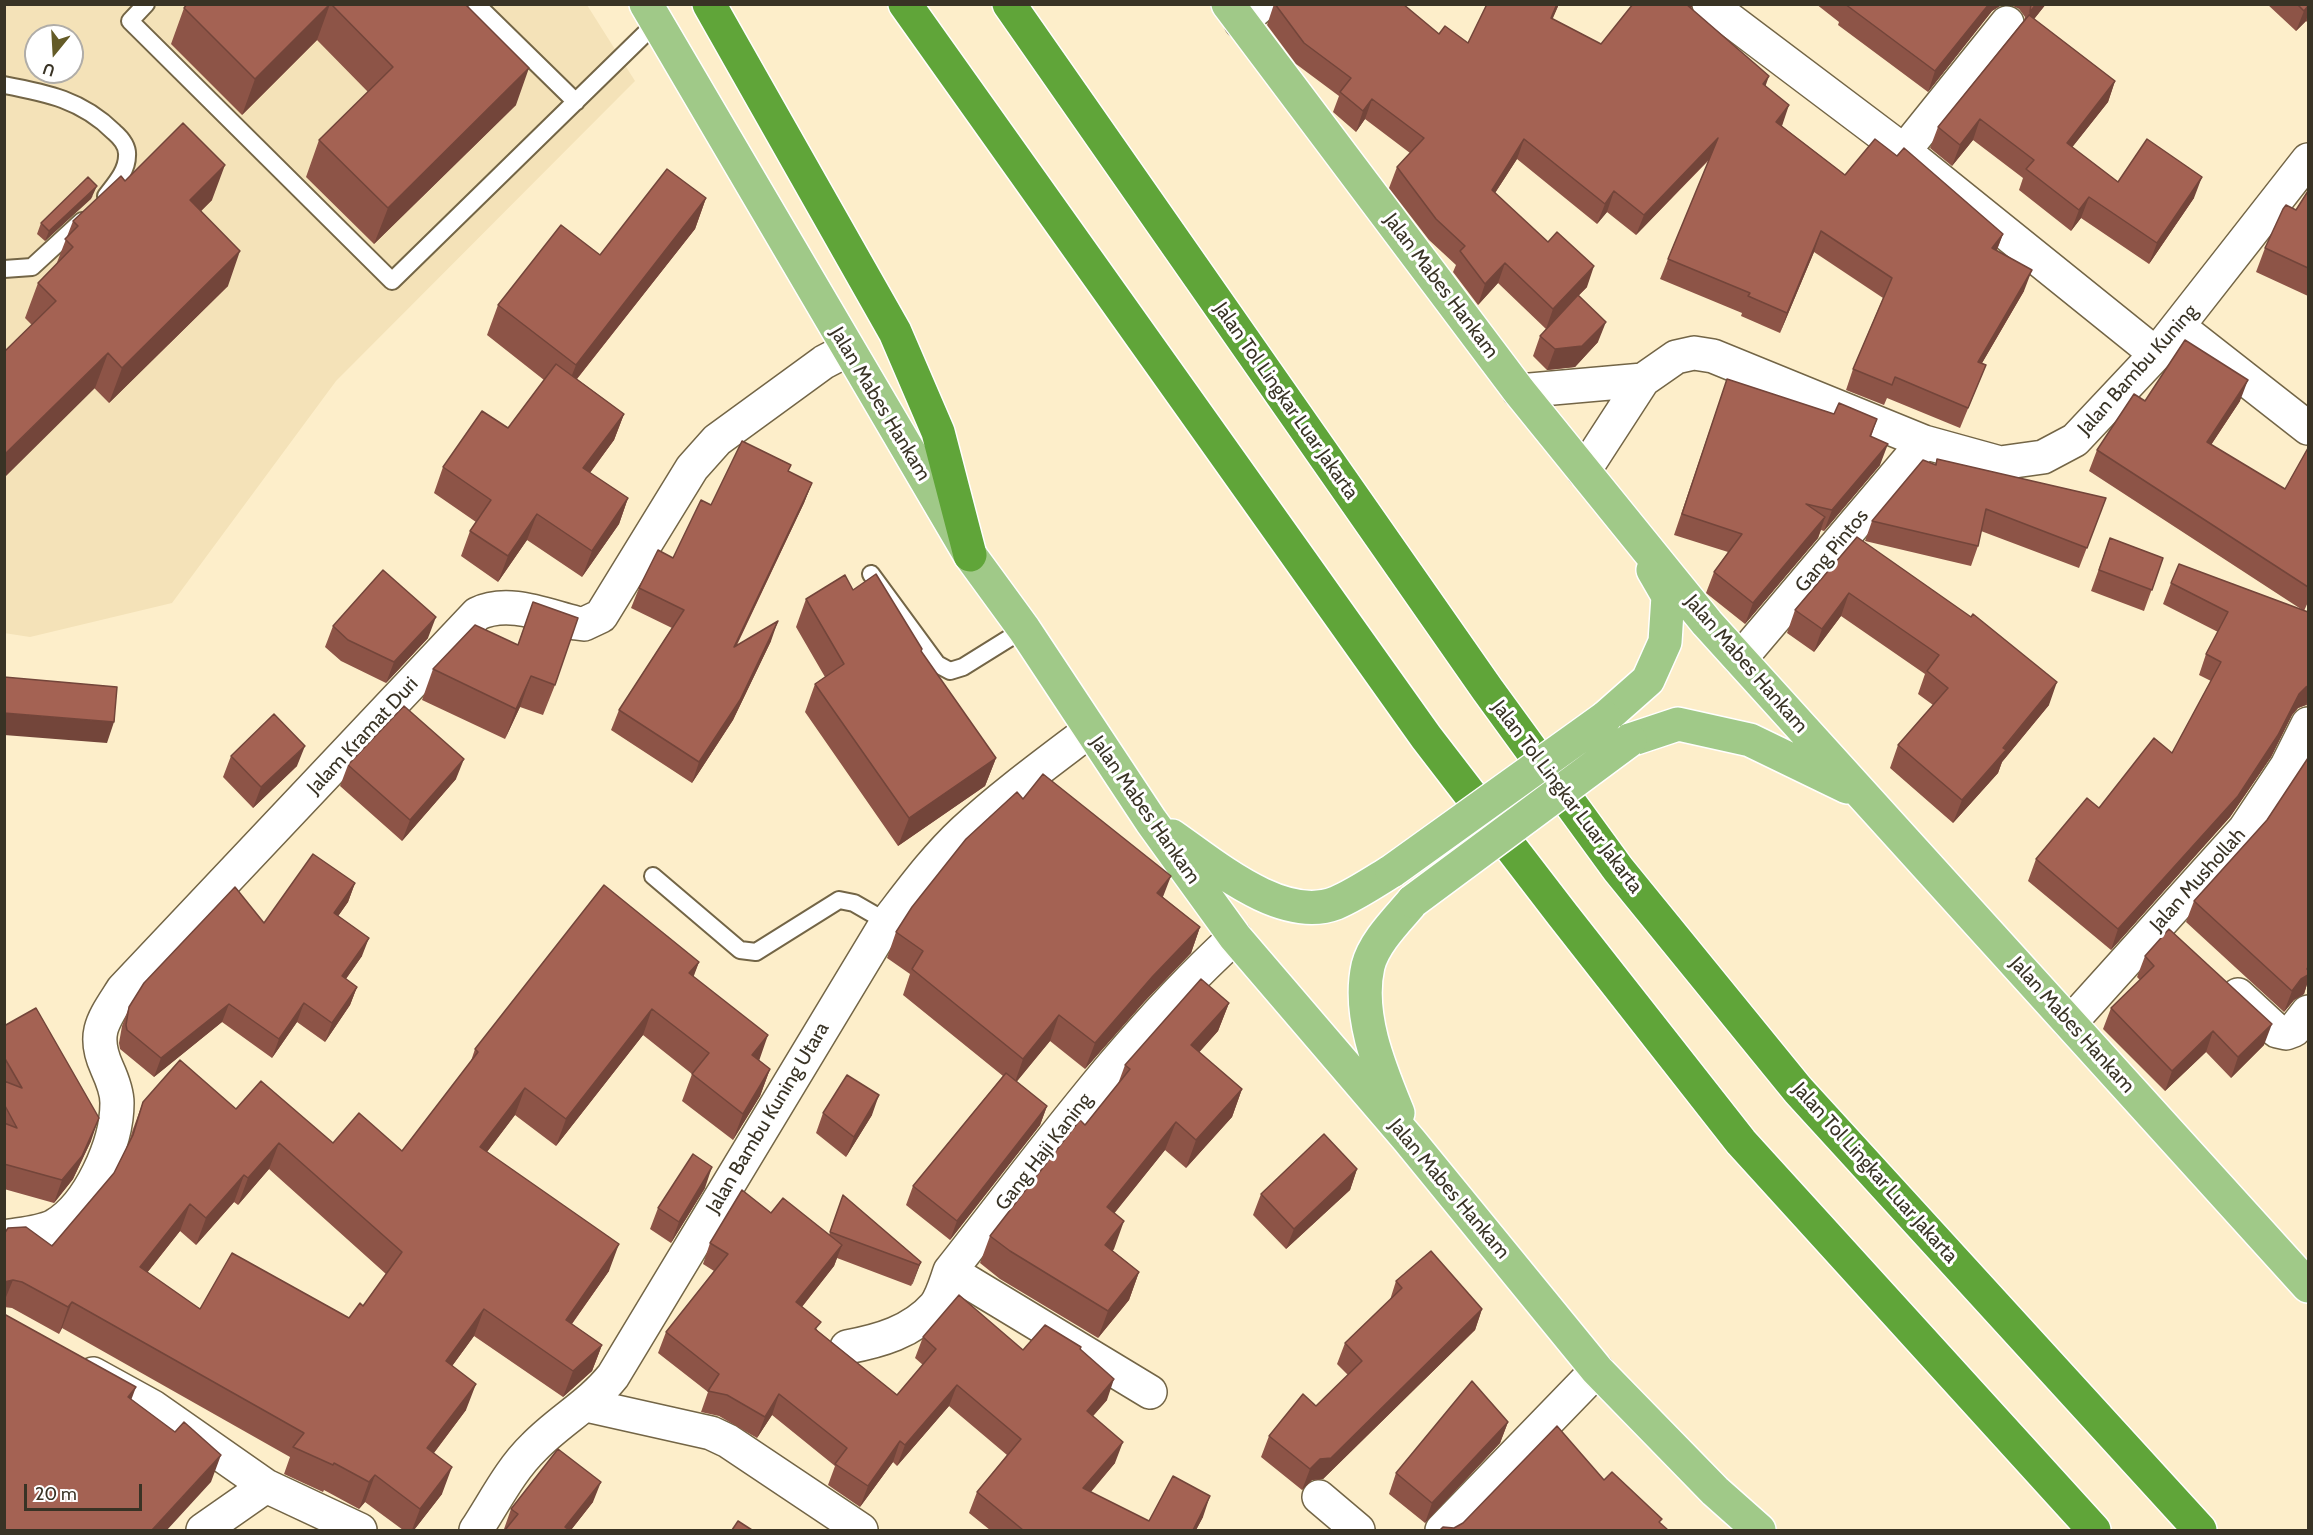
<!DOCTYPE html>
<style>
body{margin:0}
#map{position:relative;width:2313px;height:1535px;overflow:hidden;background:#fdeeca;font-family:Cabin,sans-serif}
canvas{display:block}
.frame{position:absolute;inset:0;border:6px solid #393325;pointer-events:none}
.north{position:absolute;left:24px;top:24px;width:60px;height:60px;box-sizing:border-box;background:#fff;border:2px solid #b0ada8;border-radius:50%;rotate:198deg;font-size:16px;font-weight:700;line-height:24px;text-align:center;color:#393325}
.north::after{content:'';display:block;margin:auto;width:21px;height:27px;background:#645b27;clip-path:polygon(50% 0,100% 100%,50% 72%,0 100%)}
.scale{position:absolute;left:24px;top:1484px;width:118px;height:27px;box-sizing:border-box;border:3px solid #393325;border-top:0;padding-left:8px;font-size:18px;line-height:21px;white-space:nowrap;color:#393325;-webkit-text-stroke:4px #fff;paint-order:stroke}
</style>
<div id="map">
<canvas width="2313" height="1535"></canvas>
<div class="frame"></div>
<div class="north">U</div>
<div class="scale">20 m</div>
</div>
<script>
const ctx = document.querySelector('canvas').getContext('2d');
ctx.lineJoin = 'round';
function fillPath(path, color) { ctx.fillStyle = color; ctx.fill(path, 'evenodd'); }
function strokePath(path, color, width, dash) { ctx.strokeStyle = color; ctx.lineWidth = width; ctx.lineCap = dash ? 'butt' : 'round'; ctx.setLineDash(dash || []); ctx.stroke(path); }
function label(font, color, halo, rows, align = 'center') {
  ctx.font = font + ' Cabin,sans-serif'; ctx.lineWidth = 6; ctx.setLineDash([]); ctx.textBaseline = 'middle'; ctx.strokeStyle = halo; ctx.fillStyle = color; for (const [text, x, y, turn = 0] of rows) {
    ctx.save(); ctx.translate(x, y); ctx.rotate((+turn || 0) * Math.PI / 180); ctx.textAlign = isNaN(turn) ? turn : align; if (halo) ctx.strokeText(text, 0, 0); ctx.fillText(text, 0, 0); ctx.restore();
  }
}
const built = new Path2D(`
 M4,5H587L635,81L336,381L172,603L30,637L4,633ZM36,36H72V72H36Z`);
const lane = new Path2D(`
 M146,4L130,21L392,281L657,22
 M476,4L576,102
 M4,85C47,93 82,100 114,132C121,138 128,146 127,156C127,171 115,184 106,196
 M4,269L32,267L82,221
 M871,574L937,664L950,671L963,667L1024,629
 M653,876L740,950L756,952L839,900L854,903L887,922`);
const street = new Path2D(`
 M1709,4L1904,151L2156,354
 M1241,22L1262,4
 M1904,151L2007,23
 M2179,327L2308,428
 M1519,391L1643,380
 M1584,471L1643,380L1676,357L1694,353L1713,356L1924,442L2000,463L2043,457L2075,440L2156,354L2308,160
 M1740,659L1924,442
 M2238,995L2277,1031L2286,1033L2294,1030L2308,1012
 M2070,1023L2245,829L2287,766L2308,724
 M4,1237C20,1234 40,1233 54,1226C89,1206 117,1144 117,1103C117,1091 112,1079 107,1068C91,1033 104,1019 123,989L477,614C508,599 544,615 576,623L584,624L601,616L692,468L717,440L824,362L847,350
 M950,1271L1150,1392
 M847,1347C879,1341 912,1332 935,1306C942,1297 946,1282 950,1271C1040,1157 1127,1035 1235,937
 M93,1374L153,1407L266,1486
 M586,1405L711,1433L728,1441L861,1530
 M1319,1497L1358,1530
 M203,1530L266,1486L360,1530
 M476,1530C494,1503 510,1470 534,1447C559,1421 590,1405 613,1376L887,922C911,891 935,858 964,831C1003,795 1047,763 1089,731
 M1442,1530L1597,1370`);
const primary = new Path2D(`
 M646,4L970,555L1024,629L1151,821L1235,937L1409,1140L1597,1370L1715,1491L1759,1530
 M1228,4L1519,391L1707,623L2308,1286
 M1605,718L1648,680L1665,642L1668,596L1653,570
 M1630,740L1678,724L1750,740L1847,787
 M1172,836C1214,865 1282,924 1336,903C1355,895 1374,882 1392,871
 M1398,1113C1380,1069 1357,1015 1368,966C1374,942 1398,919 1413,901`);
const highway = new Path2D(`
 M709,4L895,332L938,432L970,555
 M905,4L1426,737L1562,914L1741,1142L2094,1530
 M1009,4L1487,689L1618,869L1798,1090L2200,1530`);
const primaryBridge = new Path2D(`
 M1392,871L1605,718
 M1413,901L1630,740`);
const wall = new Path2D(`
 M187,4H465L516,105L374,244L306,177L319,140L368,92L317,40L242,115L171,44L184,8Z
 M1274,4L1439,34L1468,43L1559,4L1552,19L1601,44L1691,9L1766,86L1782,126L1845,175L1897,156L2003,234L1997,250L2024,291L1982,363L1986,365L1960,428L1887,398L1884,405L1846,390L1853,369L1883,298L1814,252L1780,333L1741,316L1742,313L1660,279L1668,259L1709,160L1636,235L1607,212L1597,224L1517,159L1495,193L1587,287L1578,296L1598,342L1575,367L1547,370L1533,356L1540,336L1546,329L1498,283L1478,305L1453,272L1456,265L1429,240L1389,188L1397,167L1410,153L1365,119L1356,132L1333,112L1339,96L1296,64L1267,25Z
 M1816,4H2009L2000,6L1992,11L1928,92L1838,25L1839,22Z
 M2009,4H2046L2034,19L2115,81L2108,102L2072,147L2118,182L2194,198L2149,264L2081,218L2071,231L2019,190L2023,178L1973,140L1952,166L1930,148L1938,127L2024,20L2025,17L2019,9Z
 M2267,4H2308V23L2306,21L2296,31Z
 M125,181L212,200L201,211L228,286L109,403L25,318L38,283L56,265L73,221Z
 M2308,191V296L2256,272L2265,248L2296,210Z
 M93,196L45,241L37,234L41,223Z
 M706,198L695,229L577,379L624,414L614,440L590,473L628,498L619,524L582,577L527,540L498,582L461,556L470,531L476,522L434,493L443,467L508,428L544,380L487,335L498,305L600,255Z
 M1727,379L1834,414L1877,419L1871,437L1880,465L1824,531L1821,530L1818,538L1745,624L1706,593L1714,572L1728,552L1674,535Z
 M2145,401H2240L2211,445L2285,489L2308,448V602L2304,611L2308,612V706L2306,705L2298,708L2292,715L2271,757L2230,817L2111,950L2028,881L2036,859L2099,808L2172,753L2211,681L2199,675L2206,654L2218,632L2163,604L2171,583L2304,611L2089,471L2097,450Z
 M1937,459L2106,498L2079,568L1981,531L1978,546L1971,566L1865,541L1872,521L1935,465Z
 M789,472L812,483L804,503L737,645L771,641L733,720L692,783L611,730L619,710L672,628L631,608L639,588L673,558L711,505Z
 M1857,537L2049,705L2002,762L1998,773L1953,823L1890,768L1898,745L1933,705L1918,694L1925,674L1841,616L1814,652L1787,633L1795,610Z
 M2110,538L2163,558L2144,611L2091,591Z
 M853,590L921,652L996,758L985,786L898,846L805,712L815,684L825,677L796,627L806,599Z
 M533,602L555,685L543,715L520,707L505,739L422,700L433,669L518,645Z
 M333,626L428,638L386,683L341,661L325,647Z
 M231,756L297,766L253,808L223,777Z
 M2308,758V981L2304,994L2294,1000L2284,1012L2186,922L2194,901L2267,820Z
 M348,765L456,779L402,841L340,786Z
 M1023,799L1163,897L1200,927L1191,953L1144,1002L1085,1069L1050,1041L1016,1082L1047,1106L1040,1125L950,1240L906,1205L913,1186L1003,1076L903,995L910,974L887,958L896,932Z
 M355,883L348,902L338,916L362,956L346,979L357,987L350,1005L325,1042L297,1022L272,1058L222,1022L154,1077L120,1049L119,1043L122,1026L129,1007L264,923Z
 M2145,956L2264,1045L2231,1078L2206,1052L2165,1091L2103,1029L2111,1008L2140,980L2137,977Z
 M699,962L693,976L759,1060L770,1069L760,1096L733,1140L682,1101L692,1074L643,1035L556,1146L515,1115L487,1152L609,1271L572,1324L602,1345L592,1371L563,1397L474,1336L452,1366L466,1410L434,1453L442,1494L414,1530H403L365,1502L359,1509L324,1490L323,1492L284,1474L290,1457L62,1328L59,1334L12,1308L4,1307V1234L52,1246L114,1173L128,1145L133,1129L143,1102L236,1109L333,1143L402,1151L471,1061L475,1049ZM269,1169L386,1274L363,1306L349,1318L200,1309L147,1273L180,1231L196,1245L234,1202L238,1205Z
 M1229,1003L1218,1031L1199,1052L1242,1089L1232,1117L1186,1168L1165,1150L1114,1213V1249L1112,1250L1139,1272L1129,1300L1098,1338L1000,1279L980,1263L990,1236L1085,1125L1118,1084L1125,1065Z
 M4,1026L91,1141L73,1179L54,1203L4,1189Z
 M823,1113L872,1115L846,1157L816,1133Z
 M1357,1169L1350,1190L1286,1249L1253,1215L1261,1194Z
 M705,1188L671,1243L650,1229L658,1208Z
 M843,1195L921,1262L911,1286L837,1258L834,1266L802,1307L818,1331L897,1395L923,1365L915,1358L923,1337L1023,1350L1081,1347L1080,1350L1107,1400L1093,1416L1115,1463L1091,1492L1149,1521L1203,1517L1196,1530H990L969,1513L977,1492L1007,1455L949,1406L897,1466L893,1462L860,1507L828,1485L835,1466L772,1415L757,1438L719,1416L701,1412L708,1392L658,1353L666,1332L714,1271L703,1264L710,1243L771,1213L829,1235Z
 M1396,1281L1482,1309L1475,1330L1323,1479L1312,1480L1302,1490L1261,1457L1269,1436L1316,1406L1348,1375L1337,1364L1345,1343L1390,1300Z
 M1508,1422L1500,1443L1425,1523L1389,1494L1396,1473Z
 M593,1502L571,1530H505L504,1529L511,1509Z`);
const shadedWall = new Path2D(`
 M330,4L317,40L242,115L255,79Z
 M1557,4H1559L1544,39L1551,18Z
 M1693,4L1691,9L1678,25L1685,5Z
 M1989,4H2009L2000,6L1992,11L1928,92L1935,71Z
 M2036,4H2046L2023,33L2030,12Z
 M2308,6V14L2306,21L2296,31L2304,11Z
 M529,68L516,105L374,244L388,208Z
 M1769,76L1762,96L1763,84Z
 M2115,81L2108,102L2059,164L2067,143Z
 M1372,99L1365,119L1356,132L1363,111Z
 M1789,105L1782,126L1768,142L1776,122Z
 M1980,119L1973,140L1952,166L1960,145Z
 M1718,138L1710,158L1636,235L1644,215Z
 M1524,139L1517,159L1484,210L1492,190Z
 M225,165L212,200L177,235L190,200Z
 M2202,177L2194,198L2149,264L2157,243Z
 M97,186L91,199L45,241L49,231Z
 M1614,191L1607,212L1597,224L1605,204Z
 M2089,197L2081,218L2071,231L2079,210Z
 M706,198L695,229L564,395L576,365Z
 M1821,231L1814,252L1780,333L1787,313Z
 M2003,234L1995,254L1992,248Z
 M240,251L228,286L109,403L122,368Z
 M1505,263L1498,283L1478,305L1485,284Z
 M1594,266L1587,287L1546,329L1553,309Z
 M2032,270L2024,291L1971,382L1978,362Z
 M1606,322L1598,342L1575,367L1547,370L1555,349Z
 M108,353L95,388L4,478V455Z
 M2248,380L2240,401L2199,463L2207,442Z
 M624,414L614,440L574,494L583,468Z
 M1888,444L1880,465L1824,531L1832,510Z
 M812,483L804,503L726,667L734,647Z
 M628,498L619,524L582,577L592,551Z
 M537,514L527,540L498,582L508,556Z
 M1825,517L1818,538L1745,624L1753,603Z
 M1849,593L1841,616L1814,652L1822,629Z
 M436,617L428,638L386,683L394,662Z
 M778,621L771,641L733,720L692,783L699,762Z
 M531,676L520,707L505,739L516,709Z
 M2057,682L2049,705L2002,762L1998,773L1953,823L1962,800Z
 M2308,686V699L2306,705L2298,708L2292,715L2271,757L2230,817L2111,950L2118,929L2299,694L2306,687Z
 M4,713L114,722L107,743L4,735Z
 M305,746L297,766L253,808L261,787Z
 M996,758L985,786L898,846L909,818Z
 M464,759L456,779L402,841L410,820Z
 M1171,876L1161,902L1157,893Z
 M355,883L348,902L327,932L334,913Z
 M1200,927L1191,953L1144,1002L1085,1069L1095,1043L1153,976Z
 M369,938L362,956L335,994L342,976Z
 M699,962L689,989V973Z
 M2308,967V981L2304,994L2294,1000L2284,1012L2292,991Z
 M357,987L350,1005L325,1042L332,1023Z
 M304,1003L297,1022L272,1058L279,1039Z
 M1229,1003L1218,1031L1181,1073L1191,1045Z
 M229,1004L222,1022L154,1077L161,1058Z
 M652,1009L643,1035L556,1146L566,1119Z
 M1059,1015L1050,1041L1014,1085L1023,1059Z
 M2272,1024L2264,1045L2231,1078L2238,1057Z
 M2213,1031L2206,1052L2165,1091L2172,1071Z
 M768,1035L759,1061L752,1055Z
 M770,1069L760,1096L733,1140L743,1114Z
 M525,1088L515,1115L470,1174L480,1147Z
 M1242,1089L1232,1117L1186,1168L1196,1140Z
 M879,1095L872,1115L846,1157L854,1137Z
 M1047,1106L1040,1125L950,1240L957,1221Z
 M99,1118L91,1141L73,1179L54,1203L62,1180Z
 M1176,1122L1165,1150L1097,1235L1107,1207Z
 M279,1143L269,1169L238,1205L248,1178Z
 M712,1167L705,1188L671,1243L679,1222Z
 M1357,1169L1350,1190L1286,1249L1294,1229Z
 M244,1175L234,1202L196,1245L206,1218Z
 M190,1204L180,1231L130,1294L140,1267Z
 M1124,1221L1114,1249L1095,1272L1105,1245Z
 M619,1244L609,1271L556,1346L566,1320Z
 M842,1245L834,1266L789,1323L796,1302Z
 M921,1262L913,1283L911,1286L919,1265Z
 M1139,1272L1129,1300L1098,1338L1108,1311Z
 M13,1280L4,1302V1282Z
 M72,1302L62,1328L59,1334L68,1307Z
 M484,1309L474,1336L436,1388L446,1361Z
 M1482,1309L1475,1330L1323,1479L1312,1480L1302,1490L1310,1469L1320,1459Z
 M602,1345L592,1371L563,1397L573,1371Z
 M1114,1379L1107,1400L1079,1432L1087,1411Z
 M476,1384L466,1410L417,1475L427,1448Z
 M957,1385L949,1406L897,1466L905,1445Z
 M136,1387L126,1414L128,1397Z
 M779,1394L772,1415L757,1438L765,1417Z
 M1508,1422L1500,1443L1425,1523L1432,1503Z
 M900,1441L893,1462L860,1507L868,1486Z
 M1123,1442L1115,1463L1076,1509L1083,1488Z
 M221,1455L211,1482L167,1530H152Z
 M452,1467L442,1494L414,1530H412L420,1509Z
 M375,1475L365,1502L359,1509L369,1482Z
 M601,1482L593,1502L571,1530L565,1527Z
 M1210,1496L1203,1517L1196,1530H1193Z`);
const building = new Path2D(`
 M187,4H330L255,79L184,8Z
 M331,4H465L529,68L388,208L319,140L393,67Z
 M1275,4H1403L1439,34L1445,26L1468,43L1487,4H1557L1551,18L1601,44L1633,4H1686L1769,76L1763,84L1789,105L1776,122L1845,175L1875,139L1897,156L1904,148L2003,234L1992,248L2032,270L1978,362L1986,365L1968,408L1895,377L1892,385L1853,369L1892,278L1821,231L1787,313L1748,296L1750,293L1668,259L1718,138L1644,215L1614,191L1605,204L1524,139L1492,190L1548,242L1557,232L1594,266L1553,309L1505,263L1485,284L1460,251L1465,246L1436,219L1397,167L1424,138L1372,99L1363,111L1340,92L1351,78L1304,43Z
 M1845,4H1989L1935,71Z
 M2031,4H2036L2030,12Z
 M2297,4H2308V6L2304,11Z
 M2029,15L2115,81L2067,143L2118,182L2147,139L2202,177L2157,243L2089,197L2079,210L2026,169L2034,160L1980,119L1960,145L1938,127Z
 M183,123L225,165L190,200L240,251L122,368L108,353L4,455V352L56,301L38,283L73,247L65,239L78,226L73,221L121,176L125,181Z
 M667,169L706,198L576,365L498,305L561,225L600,255Z
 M88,177L97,186L95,188L49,231L41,223Z
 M2308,191V268L2265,248L2283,209L2286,205L2296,210Z
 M1578,295L1606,322L1582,346L1555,349L1540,336Z
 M2185,340L2248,380L2207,442L2285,489L2308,448V587L2097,450L2134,394L2145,401Z
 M556,364L624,414L583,468L628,498L592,551L537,514L508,556L470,531L491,500L443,467L482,411L508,428Z
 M1727,379L1834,414L1839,403L1877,419L1870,436L1888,444L1832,510L1806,504L1825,517L1753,603L1714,572L1742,534L1682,514Z
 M742,441L791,465L788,471L812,483L734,647L778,621L740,700L699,762L619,710L684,610L639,588L658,550L673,558L701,500L711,505Z
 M1937,459L2106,498L2087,548L1986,509L1978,546L1872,521L1923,460L1936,465Z
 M1857,537L1971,617L1973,614L2057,682L2003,748L2006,750L1962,800L1898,745L1948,688L1927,671L1939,655L1849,593L1822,629L1795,610Z
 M2110,538L2163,558L2152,590L2099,570Z
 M2179,564L2308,612V686L2306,687L2299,694L2278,735L2238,796L2118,929L2036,859L2087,798L2099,808L2154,738L2172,753L2221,662L2206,654L2228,612L2171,583Z
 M383,570L436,617L394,662L348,640L333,626Z
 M876,574L922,649L921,651L996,758L909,818L815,684L844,664L806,599L845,575L853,590Z
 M533,602L578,618L555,685L531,676L516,709L433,669L475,625L518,645Z
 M4,677L117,687L114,722L4,713Z
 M404,706L464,759L410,820L348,765Z
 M274,714L305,746L261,787L231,756Z
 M2308,758V967L2307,969L2308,970V975L2301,979L2292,991L2194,901L2267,820Z
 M1043,774L1171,876L1157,893L1200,927L1153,976L1095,1043L1059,1015L1023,1059L912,969L923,951L896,932L912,907L966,839L1017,792L1023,799Z
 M313,854L355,883L334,913L369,938L342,976L357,987L332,1023L304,1003L279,1039L229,1004L161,1058L127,1030L126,1025L129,1007L144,983L235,887L264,923Z
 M604,885L699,962L689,973L768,1035L752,1055L770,1069L743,1114L692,1074L709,1053L652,1009L566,1119L525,1088L480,1147L619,1244L566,1320L602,1345L573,1371L484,1309L446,1361L476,1384L427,1448L452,1467L420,1509L375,1475L369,1482L334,1463L333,1465L293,1447L304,1433L72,1302L68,1307L22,1282L13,1280L4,1282V1234L8,1228L26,1227L52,1246L114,1173L133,1135L143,1102L180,1060L236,1109L261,1081L333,1143L359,1113L402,1151L478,1052L475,1049ZM279,1143L402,1252L363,1306L360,1303L349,1318L232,1253L200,1309L140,1267L190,1204L206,1218L244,1175L248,1178Z
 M2169,929L2272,1024L2238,1057L2213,1031L2172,1071L2111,1008L2154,966L2145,956Z
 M1201,979L1229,1003L1191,1045L1242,1089L1196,1140L1176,1122L1107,1207L1124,1221L1105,1245L1139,1272L1108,1311L1010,1251L990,1236L1080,1120L1085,1125L1130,1069L1125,1065Z
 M36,1008L99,1118L82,1156L62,1180L4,1164V1123L17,1128L4,1104V1081L22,1088L4,1057V1026Z
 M1006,1073L1047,1106L957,1221L913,1186Z
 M847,1075L879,1095L854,1137L823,1113Z
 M1324,1134L1357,1169L1294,1229L1261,1194Z
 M693,1154L712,1167L679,1222L658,1208Z
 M742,1190L771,1213L783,1198L842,1245L796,1302L821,1322L815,1329L897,1395L936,1349L923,1337L959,1295L1023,1350L1045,1325L1081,1347L1080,1349L1114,1379L1087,1411L1123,1442L1083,1488L1149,1521L1173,1476L1210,1496L1193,1530H1023L977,1492L1021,1439L957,1385L905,1445L900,1441L868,1486L835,1464L847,1448L779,1394L765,1417L727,1395L708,1391L719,1374L666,1332L728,1254L710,1243Z
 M843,1195L921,1262L919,1265L830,1232Z
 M1431,1251L1482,1309L1331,1458L1320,1459L1310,1469L1269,1436L1303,1394L1316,1406L1362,1361L1345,1343L1402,1288L1396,1281Z
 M4,1314L136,1387L128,1397L175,1432L184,1422L221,1455L152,1530H4Z
 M1472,1381L1508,1422L1432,1503L1396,1473Z
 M1557,1426L1604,1480L1612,1472L1662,1519L1659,1522L1668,1530H1440L1443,1527L1454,1528L1463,1523Z
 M558,1449L601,1482L565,1527L570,1530H505L518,1514L511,1509Z
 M738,1521L752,1530H732Z`);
const streetNames = [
 ["Jalan Mabes Hankam",1441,286,53],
 ["Jalan Bambu Kuning",2138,370,-48],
 ["Jalan Tol Lingkar Luar Jakarta",1286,401,55],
 ["Jalan Mabes Hankam",880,404,59],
 ["Gang Pintos",1832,551,-50],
 ["Jalan Mabes Hankam",1746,664,49],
 ["Jalam Kramat Duri",363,736,-47],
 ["Jalan Tol Lingkar Luar Jakarta",1567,797,53],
 ["Jalan Mabes Hankam",1145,810,55],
 ["Jalan Mushollah",2198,880,-48],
 ["Jalan Mabes Hankam",2072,1025,48],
 ["Jalan Bambu Kuning Utara",768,1118,-59],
 ["Gang Haji Kaning",1044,1152,-52],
 ["Jalan Tol Lingkar Luar Jakarta",1875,1173,48],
 ["Jalan Mabes Hankam",1449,1189,50]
];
fillPath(built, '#f4e2b8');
strokePath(lane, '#736546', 20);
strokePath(street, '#736546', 36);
strokePath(primary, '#fff', 36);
strokePath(highway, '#fff', 36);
strokePath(lane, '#fff', 16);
strokePath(street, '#fff', 33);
strokePath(primary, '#a0c988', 33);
strokePath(highway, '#60a539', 33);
strokePath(primaryBridge, '#fff', 36, []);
strokePath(primaryBridge, '#a0c988', 33);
fillPath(wall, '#8d5447');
fillPath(shadedWall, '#73453a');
fillPath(building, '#a46253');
strokePath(building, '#73453a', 1.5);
label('20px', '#393325', '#fff', streetNames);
</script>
